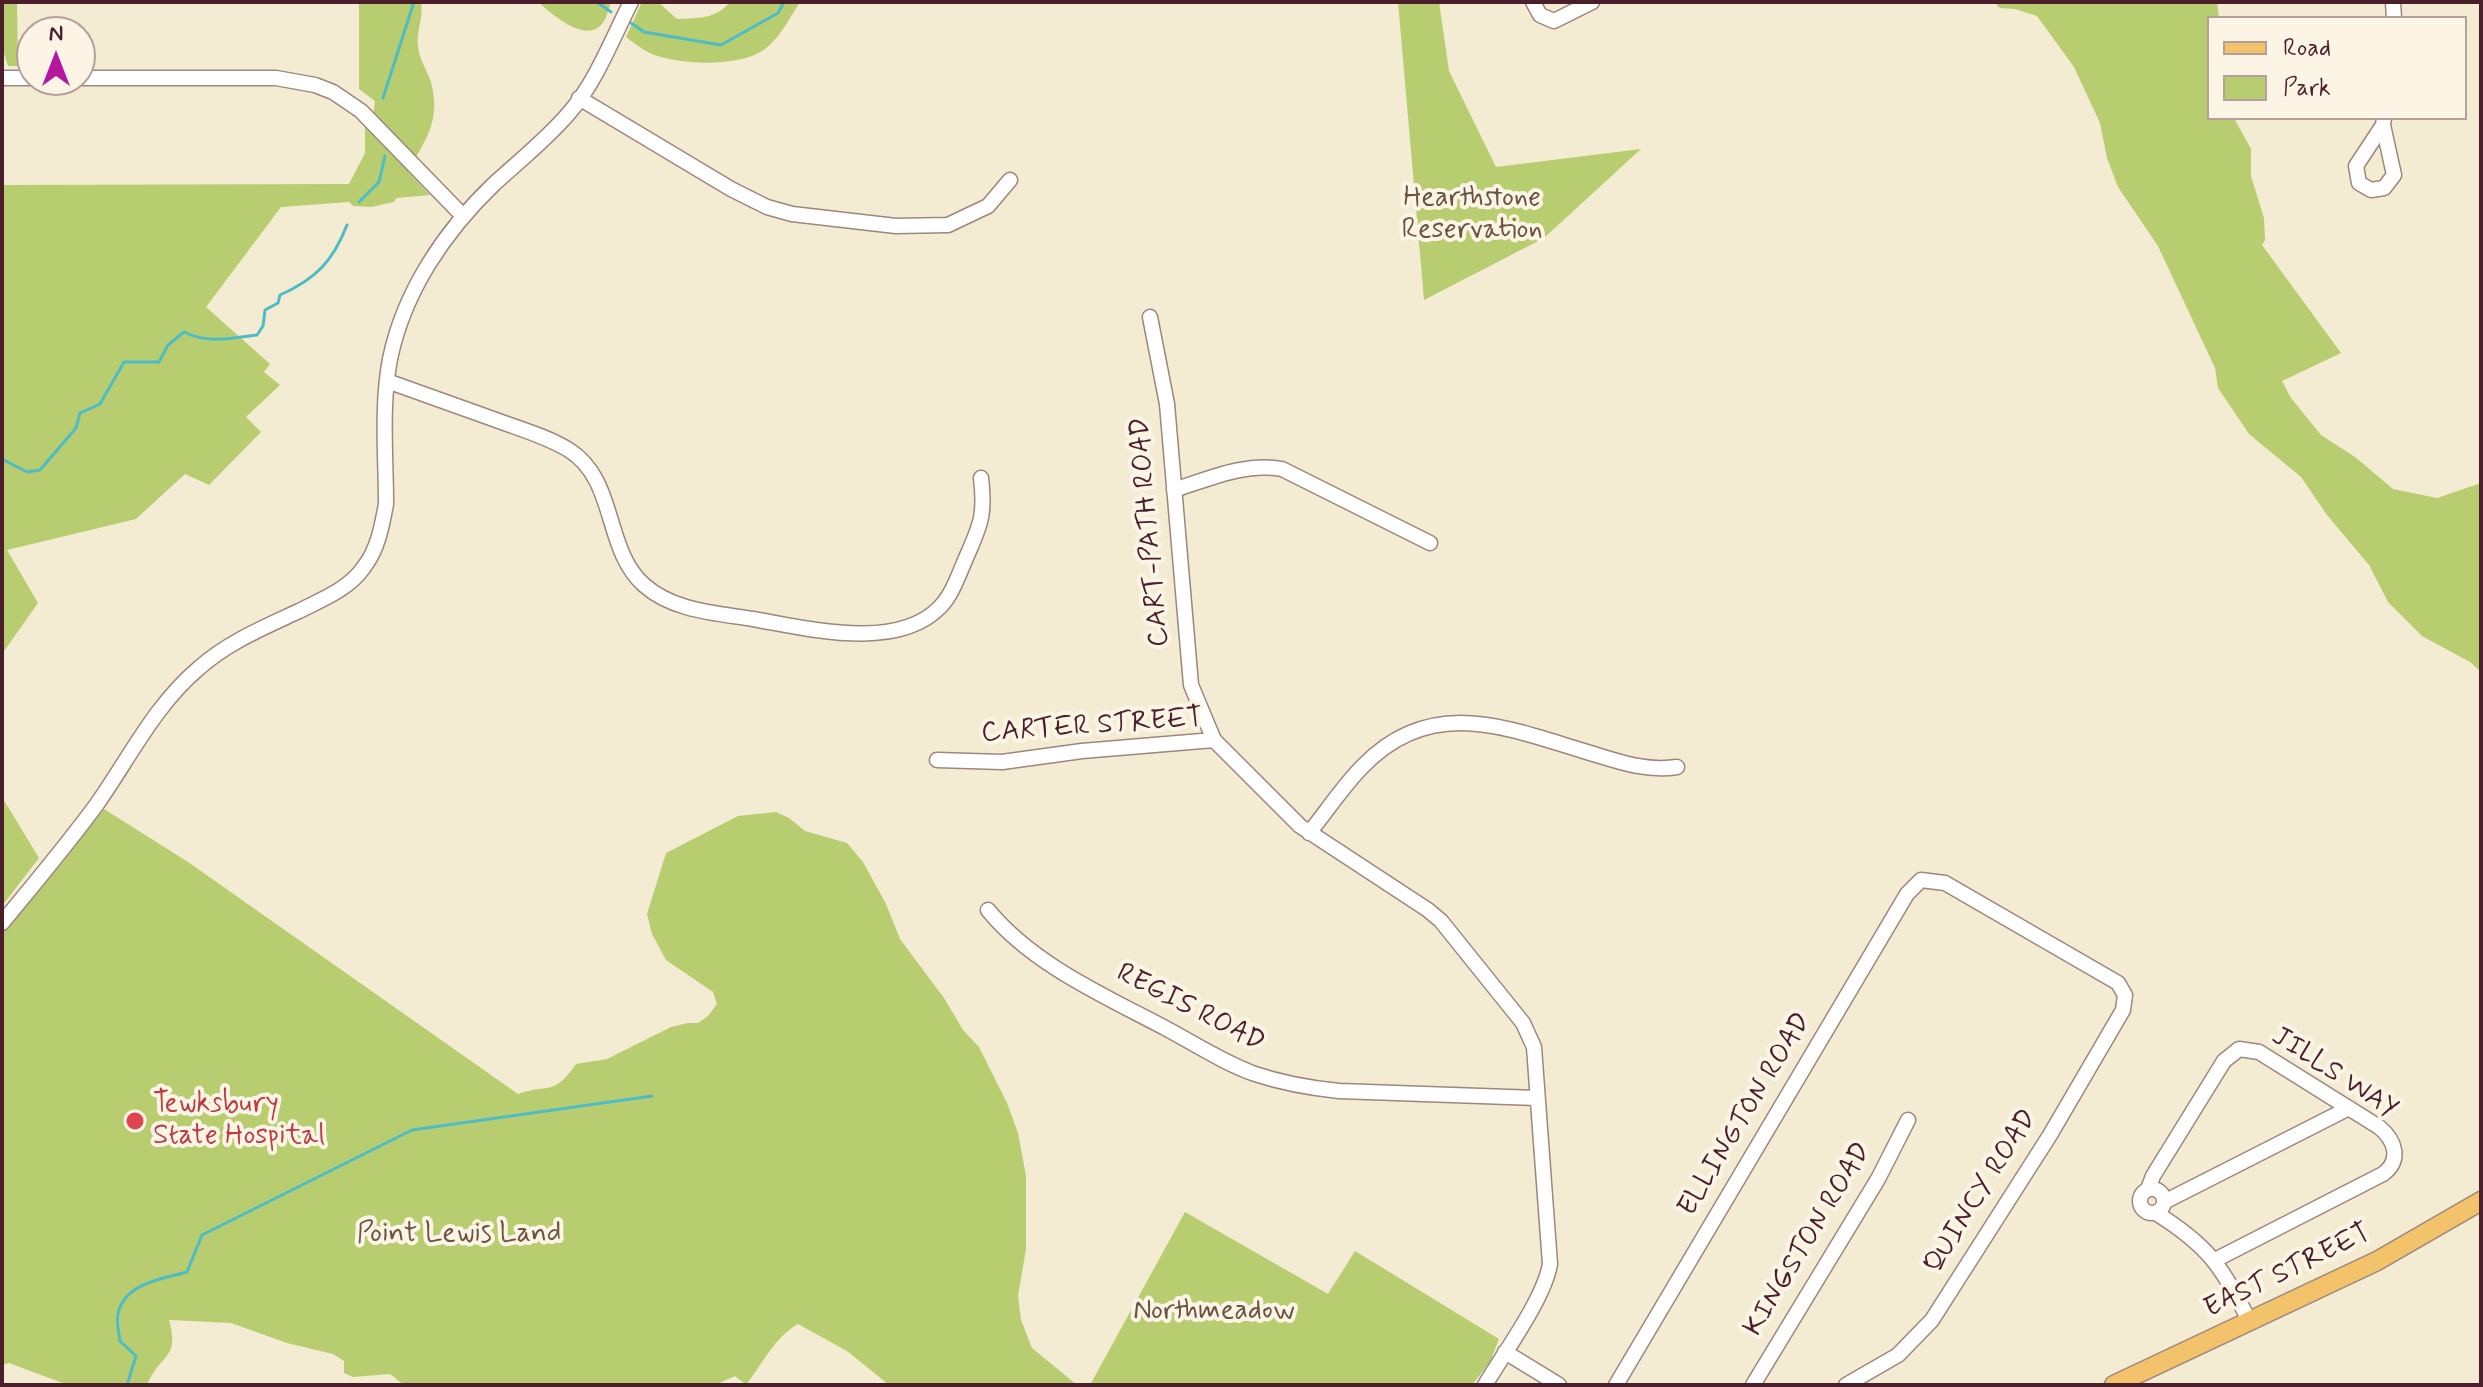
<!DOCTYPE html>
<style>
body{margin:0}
#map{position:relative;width:2483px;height:1387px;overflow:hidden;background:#f3ecd2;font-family:Mynerve,sans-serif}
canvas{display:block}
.frame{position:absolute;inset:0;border:4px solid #4a1f2b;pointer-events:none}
.legend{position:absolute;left:2207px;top:16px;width:260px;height:104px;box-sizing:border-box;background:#fcf5e5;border:2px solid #b59f9b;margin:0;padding:10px 14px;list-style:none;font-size:24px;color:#4a1f2b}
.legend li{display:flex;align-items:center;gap:16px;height:40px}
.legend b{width:40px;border:2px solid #b59f9b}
.north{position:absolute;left:16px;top:16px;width:80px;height:80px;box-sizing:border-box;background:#fcf5e5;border:2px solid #b59f9b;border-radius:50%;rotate:0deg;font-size:22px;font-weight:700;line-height:32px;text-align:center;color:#4a1f2b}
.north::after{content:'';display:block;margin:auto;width:28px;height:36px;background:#b5179e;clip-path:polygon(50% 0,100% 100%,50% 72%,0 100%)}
</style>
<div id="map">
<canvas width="2483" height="1387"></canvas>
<div class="frame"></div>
<ul class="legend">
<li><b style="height:10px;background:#f2c36a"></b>Road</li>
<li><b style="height:22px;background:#b8cd70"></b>Park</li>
</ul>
<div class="north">N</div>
</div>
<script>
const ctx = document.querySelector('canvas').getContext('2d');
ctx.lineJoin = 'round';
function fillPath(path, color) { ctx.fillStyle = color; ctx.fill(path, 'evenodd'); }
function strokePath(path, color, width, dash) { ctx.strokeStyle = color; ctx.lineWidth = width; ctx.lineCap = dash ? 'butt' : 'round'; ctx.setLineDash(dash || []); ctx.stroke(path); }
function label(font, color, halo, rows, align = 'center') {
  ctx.font = font + ' Mynerve,sans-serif'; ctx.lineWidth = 8; ctx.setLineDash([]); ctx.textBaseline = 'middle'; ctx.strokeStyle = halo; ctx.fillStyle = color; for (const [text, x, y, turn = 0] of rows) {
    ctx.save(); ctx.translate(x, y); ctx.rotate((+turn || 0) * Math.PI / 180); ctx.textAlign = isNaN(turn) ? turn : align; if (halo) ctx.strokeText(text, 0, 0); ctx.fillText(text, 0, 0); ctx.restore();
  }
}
const green = new Path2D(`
 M2,2H17L18,66H8L2,47Z
 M359,2H421C424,17 416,31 418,46C419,59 427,70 431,82C441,122 426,138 408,172L430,195L396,198L394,202L371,207L353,206L349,202L281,207L206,307L270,364L264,372L280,385L246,417L261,432L209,485L185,474L136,519L7,550L38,603L2,654V185L349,184L365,153V127L371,133L375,101L359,89Z
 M538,2H611C609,8 607,16 604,21C588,47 552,14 538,2Z
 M642,2H658L677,19C699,18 716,19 730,2H800C789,19 779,40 762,51C738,67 678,65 652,54C643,50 634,43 626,37Z
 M1398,2H1439L1449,71L1496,167L1641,149L1544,238L1424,300Z
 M1994,2H2217L2219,18H2209V118H2234L2251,149V176L2264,218L2265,240L2262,245L2341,353L2282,381L2291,398L2321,435L2355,457L2393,489L2437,498L2481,483V672L2470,662L2422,636L2388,602L2369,565L2327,515L2301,477L2249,434L2218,388L2215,368L2158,246L2118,187L2107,158L2100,123L2074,67L2037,16L2015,9L2000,8Z
 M2,797L39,858L2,906Z
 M104,809L188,862L518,1094C550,1083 553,1097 576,1064L607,1059L671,1027L688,1023H698L708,1016L717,1004L713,992L666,960L652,934L647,914L666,853L738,816L776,812L789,818L805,831L847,843L863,862L886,904L900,939L944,998L963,1030L979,1047L1007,1103L1018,1133L1026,1176V1249L1018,1296L1021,1320L1032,1348L1077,1385H889L847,1351L798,1324C775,1337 762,1364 746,1385L735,1376L715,1385H404L390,1374L353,1377L344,1373V1361L333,1354L287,1343L231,1323L169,1320C180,1359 161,1353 147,1385H68L9,1363L2,1365V931Z
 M1185,1212L1328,1294L1355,1251L1499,1339L1490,1362L1472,1385H1090Z`);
const stream = new Path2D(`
 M597,2L611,12
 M631,23L644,32L721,45L778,13L784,2
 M383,98L413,5L411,2
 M359,202L379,182L385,156
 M2,459L27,472L40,470L76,428L80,413L100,404L124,362H159L168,345L184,332C207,344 233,338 257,335L263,326L265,310L278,303L280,295C316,279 333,261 347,225
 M127,1385L136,1356L120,1341C119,1333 116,1322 118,1314C124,1283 162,1279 187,1272L202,1235L412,1130L652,1096`);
const minor = new Path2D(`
 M1533,2L1540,15L1554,21L1592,2
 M2393,2L2394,18
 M2,78H32
 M80,78H276L315,85L333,92L361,111L463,216
 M579,98L731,189L767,207L792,214L896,226L948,225L988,206L1010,180
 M2383,125L2356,166L2359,183L2371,190L2384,188L2394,175L2383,125L2384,118
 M1150,317L1167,404L1191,685L1214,740
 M387,381C423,394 459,407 496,420C520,429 546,436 569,450C617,480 604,550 644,585C673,611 716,613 753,619C806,628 897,652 940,607C951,596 957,579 963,565C979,527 986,519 981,478
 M1174,490C1208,479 1246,462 1282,469L1430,543
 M937,760L1002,762L1082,751L1214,740L1300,826L1428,910L1441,921L1523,1023L1534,1047L1550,1264C1544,1299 1504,1353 1485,1385
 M1309,833C1327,811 1343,786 1363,766C1432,695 1507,728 1587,752C1617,761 1645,772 1677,767
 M988,910C1033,965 1105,996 1167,1029C1195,1044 1224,1063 1255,1074C1282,1083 1310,1088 1339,1091L1537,1098
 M2,923C34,884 67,845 97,804C130,757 155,705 199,668C228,642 265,627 299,611C323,599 349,589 364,567C378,549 382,526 386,504C386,457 381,406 390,359C404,291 445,231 494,184C519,161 547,139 569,113C596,82 612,39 631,2
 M2140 1201a12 12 0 1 1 24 0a12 12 0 1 1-24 0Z
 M2148,1189L2153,1176L2224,1061L2239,1049L2259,1052L2379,1127C2395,1140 2402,1160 2383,1174L2215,1260
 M2164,1202L2349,1108
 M2156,1213C2210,1247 2221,1266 2250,1322
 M1505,1352L1559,1385
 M1616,1385L1907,894L1921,880L1945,883L2118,983L2125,995L2123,1010L2050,1135L1932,1320L1898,1355L1846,1385
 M1753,1385L1878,1179L1908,1120`);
const major = new Path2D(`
 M2114,1385L2377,1261L2481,1201`);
const markers = [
 [135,1121,10,"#e0444e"]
];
const parkNames = [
 ["Hearthstone",1472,199],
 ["Reservation",1472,231],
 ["Point Lewis Land",459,1235],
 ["Northmeadow",1214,1312]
];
const streetNames = [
 ["CART-PATH ROAD",1151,532,-95],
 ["CARTER STREET",1092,727,-4],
 ["REGIS ROAD",1190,1009,27],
 ["JILLS WAY",2334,1074,33],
 ["ELLINGTON ROAD",1746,1115,-59],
 ["QUINCY ROAD",1982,1192,-58],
 ["KINGSTON ROAD",1809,1240,-59],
 ["EAST STREET",2288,1272,-26]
];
const healthNames = [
 ["Tewksbury",153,1105],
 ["State Hospital",153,1137]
];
fillPath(green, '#b8cd70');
strokePath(stream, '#4ebcc5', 3);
strokePath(minor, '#9e867e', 17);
strokePath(major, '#9e867e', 21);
strokePath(minor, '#fff', 14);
strokePath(major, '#f2c36a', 18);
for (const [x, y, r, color] of markers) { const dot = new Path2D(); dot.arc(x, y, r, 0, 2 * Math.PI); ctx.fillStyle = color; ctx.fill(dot); strokePath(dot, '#fcf5e5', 3); }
label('28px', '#6b5340', '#fcf5e5', parkNames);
label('28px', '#4a1f2b', '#fcf5e5', streetNames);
label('28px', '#be3a42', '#fcf5e5', healthNames, 'left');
</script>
